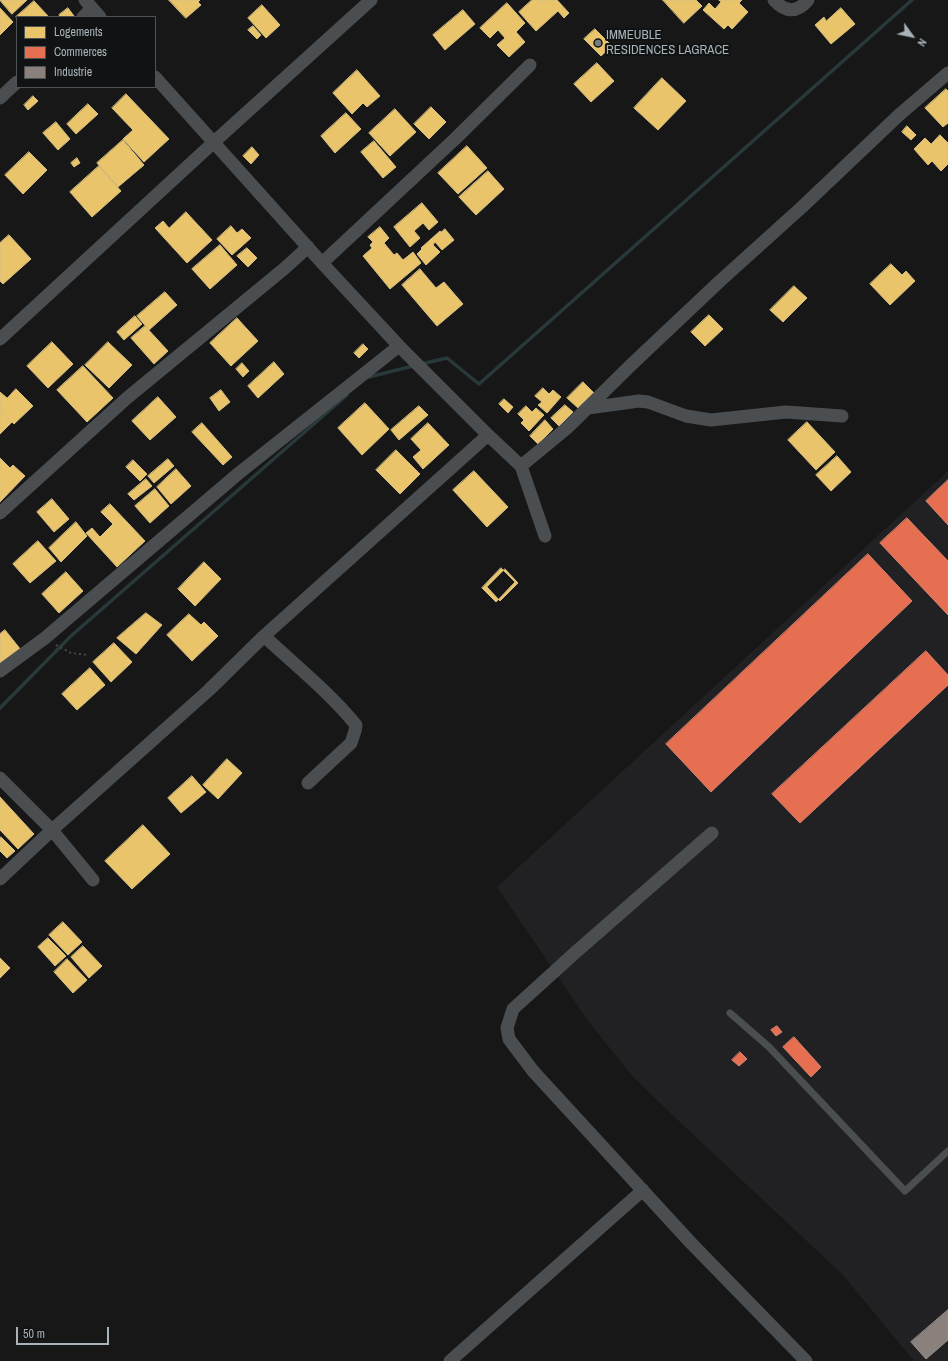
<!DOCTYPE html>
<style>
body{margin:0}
#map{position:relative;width:948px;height:1361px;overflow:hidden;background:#171717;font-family:"Archivo Narrow",sans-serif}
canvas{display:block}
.legend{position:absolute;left:16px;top:16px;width:140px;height:72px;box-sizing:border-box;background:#111213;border:1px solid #4d5255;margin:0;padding:5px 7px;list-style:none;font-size:12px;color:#a7b3b9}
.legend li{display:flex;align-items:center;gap:8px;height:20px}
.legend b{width:20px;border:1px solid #4d5255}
.north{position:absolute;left:892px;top:16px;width:40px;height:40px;-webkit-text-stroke:3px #111213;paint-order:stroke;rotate:123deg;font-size:11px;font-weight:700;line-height:16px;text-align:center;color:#a7b3b9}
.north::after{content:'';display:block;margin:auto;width:14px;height:18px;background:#a7b3b9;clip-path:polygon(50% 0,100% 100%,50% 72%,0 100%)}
.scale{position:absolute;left:16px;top:1327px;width:93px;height:18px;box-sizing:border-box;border:2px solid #a7b3b9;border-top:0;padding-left:5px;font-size:12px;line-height:14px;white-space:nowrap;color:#a7b3b9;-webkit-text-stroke:3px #111213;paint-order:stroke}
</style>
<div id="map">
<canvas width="948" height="1361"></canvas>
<ul class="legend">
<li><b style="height:11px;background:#e9c46a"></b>Logements</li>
<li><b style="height:11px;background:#e76f51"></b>Commerces</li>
<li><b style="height:11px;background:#8a817c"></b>Industrie</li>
</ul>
<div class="north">N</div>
<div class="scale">50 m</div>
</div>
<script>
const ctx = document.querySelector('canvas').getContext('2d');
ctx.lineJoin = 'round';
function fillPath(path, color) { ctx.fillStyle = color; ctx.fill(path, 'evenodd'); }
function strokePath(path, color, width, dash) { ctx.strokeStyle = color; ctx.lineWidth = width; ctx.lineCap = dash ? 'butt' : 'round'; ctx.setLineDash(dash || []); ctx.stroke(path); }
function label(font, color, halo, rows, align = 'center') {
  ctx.font = font + ' "Archivo Narrow",sans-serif'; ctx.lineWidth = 4; ctx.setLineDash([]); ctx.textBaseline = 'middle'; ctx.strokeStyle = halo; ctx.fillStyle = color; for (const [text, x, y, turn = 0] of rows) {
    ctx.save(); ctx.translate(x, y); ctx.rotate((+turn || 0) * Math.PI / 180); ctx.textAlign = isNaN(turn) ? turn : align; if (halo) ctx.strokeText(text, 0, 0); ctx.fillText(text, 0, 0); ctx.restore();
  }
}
const built = new Path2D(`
 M948,471V1361H914L843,1275L684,1126L634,1078L588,1021L497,887Z`);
const homes = new Path2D(`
 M0,0H27L12,14Z
 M169,0H200L198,2L201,5L186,18Z
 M532,0H557L569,13L564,18L558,11L536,31L519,12Z
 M663,0H696L702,6L684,23Z
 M719,0H742L739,3L748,12L732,29L728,25L724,29L703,10L709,3L715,9L721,2Z
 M34,1L49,17L17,18L16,17Z
 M507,3L525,23L516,32L525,42L509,57L497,45L505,38L498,30L490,38L480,28Z
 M262,5L280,25L266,38L248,18Z
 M0,8L13,22L0,35Z
 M68,8L74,16L72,17H61L59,15Z
 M841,8L855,24L831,44L815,25L824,17L826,21Z
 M463,10L475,24L445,50L433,35Z
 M253,26L261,35L257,39L248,30Z
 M595,29L612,46L601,56L584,39Z
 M597,63L614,81L591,102L574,84Z
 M357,70L380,96L367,107L363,103L352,114L333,93Z
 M662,78L686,101L658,130L634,108Z
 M946,89L948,91V123L943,127L925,108Z
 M126,94L169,139L144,162L123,139L133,130L112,108Z
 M33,96L38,101L28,110L24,105Z
 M88,104L98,114L76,134L67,124Z
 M431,107L446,122L429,139L414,124Z
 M395,109L416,132L390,156L369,133Z
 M346,113L361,129L335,153L321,136Z
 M56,122L70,139L58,150L43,133Z
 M907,126L916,135L911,140L902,132Z
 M940,135L948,143V164L941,171L932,161L928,165L914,149L925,138L931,144Z
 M123,140L144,165L118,187L97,163Z
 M374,141L396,167L383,178L361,152Z
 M467,146L487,168L458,194L438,173Z
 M252,147L259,155L251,164L243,156Z
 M29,152L47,170L23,194L5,175Z
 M77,158L80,163L74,167L71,163Z
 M99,166L121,191L92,217L70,192Z
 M488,171L504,189L476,215L459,197Z
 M422,203L438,222L429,230L423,223L414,231L420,238L410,247L394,227Z
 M186,212L212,240L187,263L155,228L163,221L169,228Z
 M231,226L237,233L242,229L251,238L232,255L217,239Z
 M380,227L389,238L384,243L394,255L397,253L403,260L413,252L421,263L390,289L363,256L372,248L370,245L373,242L368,237Z
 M445,229L454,240L442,250L435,242L433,245L440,252L426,265L417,254L422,249L421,248L440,231L441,232Z
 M9,235L31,259L3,284L0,281V243Z
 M220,245L237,265L210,289L192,269Z
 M247,248L257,258L248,267L237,256Z
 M891,264L902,275L906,271L915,281L890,305L870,284Z
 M420,269L436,288L444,282L463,304L437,326L402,285Z
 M794,286L807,298L783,322L770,310Z
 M165,292L177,305L149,330L137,316Z
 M709,315L723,329L705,346L691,332Z
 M135,316L142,324L124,340L117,332Z
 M237,318L258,341L231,366L210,343Z
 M145,326L168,351L154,364L131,338Z
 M52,342L73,364L48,388L27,366Z
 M108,342L132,365L109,388L85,365Z
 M363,344L368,349L359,358L354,353Z
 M274,362L284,374L258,398L248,386Z
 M242,363L249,371L243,377L236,369Z
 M83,366L113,398L87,422L57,390Z
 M583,382L594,393L578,408L567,398Z
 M543,388L549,394L553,390L561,397L547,413L538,405L542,402L535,396Z
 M16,389L33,406L14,424L0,410V392L7,398Z
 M221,390L230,402L219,411L210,398Z
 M158,397L176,417L150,440L132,421Z
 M504,399L513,407L508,413L499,404Z
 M365,403L389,429L362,455L338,428Z
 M565,405L573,412L559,426L551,418Z
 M419,406L428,415L399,440L391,430Z
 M526,406L532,412L536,408L544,415L529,431L521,423L524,420L518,414Z
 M0,410L12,422L0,434Z
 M545,420L553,429L538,444L530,436Z
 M807,422L835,452L816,470L788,440Z
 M202,423L232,457L223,465L192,432Z
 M428,423L449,445L423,469L413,457L421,450L411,439Z
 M396,450L420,474L400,494L376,470Z
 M837,456L851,472L831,491L816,475Z
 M0,458L10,468L13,465L25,476L0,502Z
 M168,459L174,466L154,483L148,476Z
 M133,460L147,474L140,481L126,467Z
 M176,469L191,486L171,504L157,487Z
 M474,471L508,507L487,527L453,490Z
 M146,479L152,486L134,500L128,494Z
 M155,489L169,506L150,523L135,506Z
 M52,499L69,519L54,532L37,512Z
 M110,504L145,541L117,567L86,533L92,528L100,537L113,524L101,512Z
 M76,522L87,536L61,562L49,548Z
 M38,541L56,561L30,583L13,564Z
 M204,562L221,579L195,606L178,589Z
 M501,568L515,582L496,602L482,588Z
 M505,569L518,583L500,601L487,587Z
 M66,572L83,591L59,613L42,594Z
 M146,613L162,625L136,654L117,638Z
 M189,614L201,625L204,622L218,636L192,661L167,635Z
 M5,630L21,650L0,667V634Z
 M114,643L132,662L111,682L93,662Z
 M90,668L105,685L77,710L62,694Z
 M227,759L242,773L218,799L203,785Z
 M192,776L206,792L181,813L168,798Z
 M0,797L34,834L18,849L0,830Z
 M143,825L170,854L132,889L105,861Z
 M1,837L15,851L7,858L0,851V838Z
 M63,922L82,942L68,955L49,935Z
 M48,938L66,956L55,966L38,947Z
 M83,946L102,966L89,978L71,957Z
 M0,958L10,968L0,978Z
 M67,959L87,980L73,993L54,972Z`);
const shops = new Path2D(`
 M948,480V525L926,501Z
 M907,518L948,561V615L880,543Z
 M868,554L912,601L711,792L666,744Z
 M926,651L948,675V685L800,823L772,794Z
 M777,1026L782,1032L776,1036L771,1030Z
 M794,1037L821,1067L811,1077L783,1047Z
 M740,1052L747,1059L739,1066L732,1060Z`);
const industry = new Path2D(`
 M948,1310V1340L926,1359L911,1342Z`);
const stream = new Path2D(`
 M421,364L447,358L479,384L912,0
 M369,377L413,366
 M0,708L71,636L347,395`);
const path = new Path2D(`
 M56,645L71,653L87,655`);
const service = new Path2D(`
 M730,1013L769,1047L905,1191L948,1151`);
const minor = new Path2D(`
 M85,0L100,17
 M774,0C786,13 797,13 808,0
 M83,17L92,8
 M155,77L322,263L399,346L488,435L521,466L545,536
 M0,98L17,82
 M322,263L456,138L530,65
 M0,339L214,142L371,0
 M588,408L639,401L648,402L686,416L711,420L786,412L842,416
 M521,466L567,428L631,365L720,281L802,207L899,115L948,73
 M0,513L127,398L285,268L308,247
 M264,636C295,665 329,692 356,725L355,731L351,743L308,783
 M0,671L45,638L239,473L399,346
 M0,778L52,830L93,880
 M712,833L577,951L513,1009L507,1028L509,1039L533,1071L691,1243L806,1361
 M0,879L52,830L209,690L264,636L488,435
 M450,1361L643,1190`);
const markers = [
 [598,43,4,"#757c80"]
];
const poiNames = [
 ["IMMEUBLE",606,36],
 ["RESIDENCES LAGRACE",606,51]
];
fillPath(built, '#212123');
fillPath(homes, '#e9c46a');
strokePath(homes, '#d5bf82', 1);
fillPath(shops, '#e76f51');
strokePath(shops, '#d48370', 1);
fillPath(industry, '#8a817c');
strokePath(industry, '#93908e', 1);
strokePath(stream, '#29383a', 3.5);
strokePath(path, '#474a4b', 2, [2, 3]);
strokePath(service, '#4b4e50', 7);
strokePath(minor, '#4b4e50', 13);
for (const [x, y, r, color] of markers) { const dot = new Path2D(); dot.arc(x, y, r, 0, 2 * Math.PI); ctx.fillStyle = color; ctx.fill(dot); strokePath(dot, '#111213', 1.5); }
label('13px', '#a7b3b9', '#111213', poiNames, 'left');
</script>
